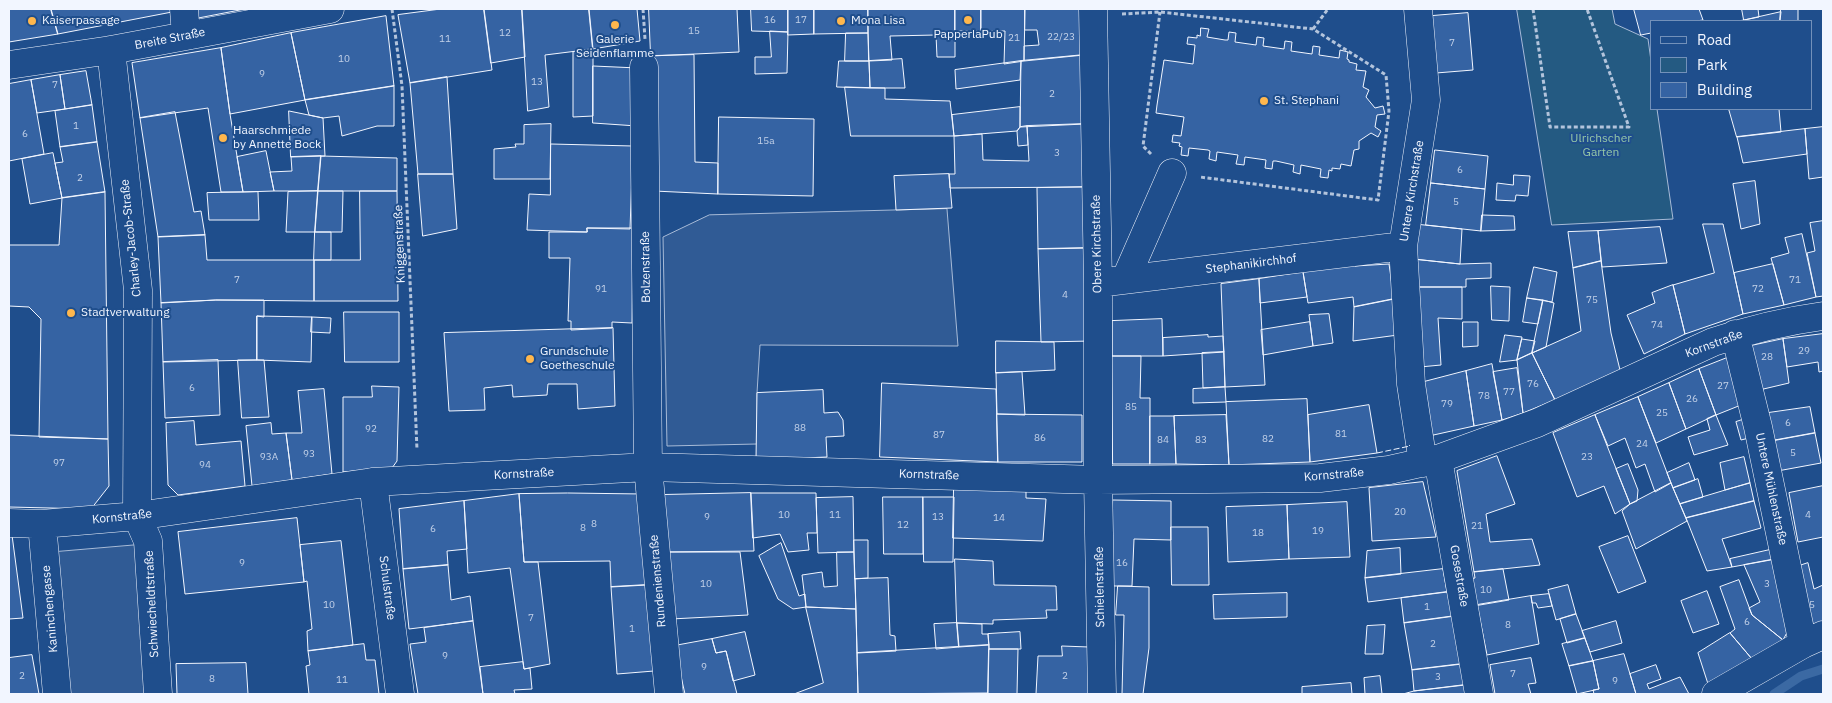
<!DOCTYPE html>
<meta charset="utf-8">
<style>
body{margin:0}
#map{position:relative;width:1832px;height:703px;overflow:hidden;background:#1f4e8c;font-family:"IBM Plex Sans",sans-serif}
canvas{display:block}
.frame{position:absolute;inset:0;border:10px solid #f2f6ff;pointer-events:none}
.legend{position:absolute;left:1650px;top:20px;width:162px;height:90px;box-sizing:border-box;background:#1f4e8c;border:1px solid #7391ba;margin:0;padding:6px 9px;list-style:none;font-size:15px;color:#f2f6ff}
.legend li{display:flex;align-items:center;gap:10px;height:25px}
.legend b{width:25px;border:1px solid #7391ba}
</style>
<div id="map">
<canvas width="1832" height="703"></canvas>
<div class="frame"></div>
<ul class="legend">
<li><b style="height:6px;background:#1f4e8c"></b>Road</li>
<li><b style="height:14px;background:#245a82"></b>Park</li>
<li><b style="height:14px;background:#3563a3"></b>Building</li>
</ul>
</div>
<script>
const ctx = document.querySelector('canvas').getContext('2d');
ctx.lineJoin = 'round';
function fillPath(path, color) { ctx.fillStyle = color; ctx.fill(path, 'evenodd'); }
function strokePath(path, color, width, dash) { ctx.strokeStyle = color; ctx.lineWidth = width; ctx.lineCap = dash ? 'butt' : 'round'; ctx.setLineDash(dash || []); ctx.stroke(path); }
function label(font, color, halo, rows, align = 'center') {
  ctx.font = font + ' "IBM Plex Sans",sans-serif'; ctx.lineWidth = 4; ctx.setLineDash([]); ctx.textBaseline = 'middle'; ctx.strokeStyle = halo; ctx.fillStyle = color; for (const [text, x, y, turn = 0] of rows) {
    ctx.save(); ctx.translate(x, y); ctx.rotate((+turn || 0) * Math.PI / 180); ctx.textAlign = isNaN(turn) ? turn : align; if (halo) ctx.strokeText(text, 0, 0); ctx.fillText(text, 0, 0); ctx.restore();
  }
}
const green = new Path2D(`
 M1517,9H1612L1615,24L1648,39L1651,61V109H1657L1673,219L1552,225Z`);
const parking = new Path2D(`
 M947,209L958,346L760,345L757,393V444L667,446L663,237L709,215Z
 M138,545L149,694H69L56,552Z`);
const stream = new Path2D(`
 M1774,694L1801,676L1823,669`);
const building = new Path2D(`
 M9,9H51L58,34L9,42Z
 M51,9H171L172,12L58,34Z
 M188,9H245L188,20Z
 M441,9H484L492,70L410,83L398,15Z
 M484,9H522L525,57L491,63Z
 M522,9H589L593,49L545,55L549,107L528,111Z
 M589,9H637L640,41L593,49Z
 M649,9H737L739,52L651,56Z
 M751,9H788V32L752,31Z
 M788,9H814V34L788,35Z
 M814,9H868V33L814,34Z
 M868,9H955V57H937L936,35L890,36L892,60L869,61Z
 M955,9H981V31H955Z
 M981,9H1025L1024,61L1004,64L1005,31H981Z
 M1025,9H1082L1084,55L1024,61V46L1039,45L1037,30H1025Z
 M1634,9H1699L1703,20L1696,21H1651V33L1641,35Z
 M1742,9H1758L1759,17L1744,20Z
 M1781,9H1798V21H1780Z
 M1781,12L1780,21H1738L1744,20Z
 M1468,13L1473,70L1436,73L1432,16Z
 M386,16L394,86L305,100L291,33Z
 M1201,28L1209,29L1207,37L1225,40H1228L1229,32L1236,33L1235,42L1256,45L1257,37L1264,38L1263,46L1284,49L1285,41L1292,42L1291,51L1312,54L1313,46L1320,47L1319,55L1339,58L1340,50L1348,52L1347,59L1349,60V62L1357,64L1356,70L1366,71L1363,87L1369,90L1366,97L1375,108L1383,106L1385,114L1377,115L1375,127L1381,131L1378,137L1371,133L1359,141V149L1354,150L1351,166L1341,164L1340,169L1332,168V171L1329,170L1328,178L1320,177L1321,169L1301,165L1300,174L1293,172L1294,165L1276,161H1273L1272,169L1265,168L1266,160L1245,157L1244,165L1236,164L1238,155L1217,152L1216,161L1209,159L1210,151L1208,150L1189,148L1188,156L1181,155L1182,147L1179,146L1180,143L1172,142L1173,135L1181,136L1184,117L1156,113L1157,105L1164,60L1193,64L1195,45L1187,44L1188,37L1197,38V35L1200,36Z
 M770,31L788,32L787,73L755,74V57H771Z
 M291,33L305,100L230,114L221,48Z
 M846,33H868L869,61H845Z
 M221,48L230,114L243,192H221L208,108L140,118L132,63Z
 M593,49V116L573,117V52Z
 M694,55L695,162L718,163V194L654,191L651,56Z
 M1084,55L1085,124L1020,127L1021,61Z
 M902,59L905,88H870L869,61Z
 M839,61H869L870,88L837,87Z
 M1021,61L1020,80L956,89L955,70Z
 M593,66L638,68L637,126L593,123Z
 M86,71L92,105L65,109L60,75Z
 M60,75L65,109L37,113L31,80Z
 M447,77L453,174H418L410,83Z
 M31,80L44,154L9,161V84Z
 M394,86V126H377L342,136L339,116L323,118L309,115L305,100Z
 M845,87L885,88V99L950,101L954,136H851Z
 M92,105L97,142L60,147L55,111Z
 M1020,107V127L1017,131L954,136L952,115Z
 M1729,109H1779L1781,132L1737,137Z
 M289,111L323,118L325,156L291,157Z
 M175,112L194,212L201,211L205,235L158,237L140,118Z
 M719,117L814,119L813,196L718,194Z
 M551,124L550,179H494V149L516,147L515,144H524V125Z
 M1085,124L1088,187L950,188L949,174H955L954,136L982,134L983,160L1029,161L1027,126Z
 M1027,126L1028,145L1018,146L1017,131L1020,127Z
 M1823,127V177L1809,179L1805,129Z
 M1805,129L1807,154L1743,163L1737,137Z
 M97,142L105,192L62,198L55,163L63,162L60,147Z
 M551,144L633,146L630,229L587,228V232L527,230L529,194L550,195Z
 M1435,150L1488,156L1485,189L1431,183Z
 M266,151L274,191L243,192L237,157Z
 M53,153L62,198L30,204L22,159Z
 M321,156L397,158V191H318Z
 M321,156L318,191H274L270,172L292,171L291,157Z
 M418,174H453L457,229L423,236Z
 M949,174L952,208L896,210L894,176Z
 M1514,175L1530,176L1528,196L1516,195L1515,201L1496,200L1497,183L1513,185Z
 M1755,181L1760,224L1741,229L1733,184Z
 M1431,183L1485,189L1481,231L1426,225Z
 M1088,187L1089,248L1038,249L1037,188Z
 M318,191L315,232H286L288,192Z
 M318,191H343L342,232H315Z
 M360,191H397L398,301H314V260H360Z
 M105,192L108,439L39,437L41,319L29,307L9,306V245H59L62,198Z
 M258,192L259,220H209L207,193Z
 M1482,215L1514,216L1515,230L1481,231Z
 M1823,221V296L1816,297L1807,253L1815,251L1810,223Z
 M1415,224L1462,229L1460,264L1413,259Z
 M1703,224H1723L1743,314L1685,334L1673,285L1714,273Z
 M1660,227L1667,263L1602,267L1598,231Z
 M587,228H633L632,323L612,322V328L571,330V321H568L570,258H549V232H587Z
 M1598,231L1601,261L1573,268L1568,232Z
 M315,232H331V260H314Z
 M1802,234L1816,297L1784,305L1771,258L1789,253L1785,238Z
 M205,235L207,260H314V301L216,300L161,303L158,237Z
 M1089,248L1092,341L1041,342L1038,249Z
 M1413,259L1460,264L1491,263V278L1466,279V287H1415Z
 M1601,261L1611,333L1620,370L1555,400L1532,353L1581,331L1573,268Z
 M1355,263V266L1389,264L1394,299L1354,307L1353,297L1308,303L1303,272Z
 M1773,264L1784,305L1743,314L1734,273Z
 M1534,267L1557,272L1552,302L1527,298Z
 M1303,272L1307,297L1260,303L1259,279Z
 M1259,279L1265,385L1225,387L1221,284Z
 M1673,285L1685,334L1644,354L1627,315L1655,303L1652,293Z
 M1491,286L1510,287L1509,321L1492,320Z
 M1415,287H1462V319L1438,318L1441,365L1420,367Z
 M1527,298L1543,300L1538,324L1523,322Z
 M1394,299L1398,335L1353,341L1354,307Z
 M216,300H264V317L257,316V360L163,362L161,303Z
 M1543,300L1554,303L1546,347L1532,353Z
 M344,312H399V362H345Z
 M1329,314L1333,343L1313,346L1309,315Z
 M257,316L312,317L311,362L257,360Z
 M312,317L331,318L330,333L311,332Z
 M1162,319L1163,356H1112V321Z
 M1310,322L1313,346L1263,355L1261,330Z
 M1463,322H1478V346L1463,347Z
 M613,328L615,406L578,409L577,384H548L547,395L513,397L512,385L484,388L485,410L449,411L444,333Z
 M1823,334V371L1819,372L1818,362L1787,367L1783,339Z
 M1208,335V337L1223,336L1224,352L1163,356V338Z
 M1505,335L1522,337L1517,360L1500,362Z
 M1522,339L1535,341L1532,353L1517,360Z
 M1783,339L1789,383L1755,391L1746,347Z
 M996,341L1054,342L1055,370L996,373Z
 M1224,352L1225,387L1203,388L1202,353Z
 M1532,353L1555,400L1523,413L1517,360Z
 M1112,356H1141L1140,398H1150V464H1113Z
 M1732,356L1746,403L1716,415L1699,369Z
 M218,360L220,415L165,418L163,362Z
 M238,360H264L269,417L242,418Z
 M1492,364L1502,420L1474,426L1466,371Z
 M1517,368L1523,413L1502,420L1493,372Z
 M1699,369L1716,415L1686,429L1669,383Z
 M1466,371L1474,426L1429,436L1420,383Z
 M1022,372L1025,415L997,414L996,373Z
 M882,383L996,389L998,462L880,457Z
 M1669,383L1686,429L1656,443L1638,397Z
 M372,386L399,387L397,461L392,468L343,472V397H372Z
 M1225,387L1226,402L1193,403V389Z
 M324,389L332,474L292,480L286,433H302L298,391Z
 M823,390L824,413L838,412L843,420L844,436L826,437L827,457L756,460L757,393Z
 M1638,397L1671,483L1655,492L1645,464L1636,468L1625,438L1608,446L1595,415Z
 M1307,399L1310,462L1229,465L1226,402Z
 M1369,405L1377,453L1310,462L1308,415Z
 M1810,407L1815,433L1766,442L1761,414Z
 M997,414L1082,415V462H998Z
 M1226,415L1229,465L1176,464L1174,416Z
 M1595,415L1630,504L1615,514L1604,486L1577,497L1553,433Z
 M1716,415L1728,445L1694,455L1688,437L1710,430L1707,419Z
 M1150,416H1174L1176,464H1150Z
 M1748,418L1753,437L1741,440L1736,422Z
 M194,421L196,445L241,441L245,486L178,495L168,485L166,423Z
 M271,423L272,434L286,433L292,480L252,486L246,426Z
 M1815,433L1821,463L1772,472L1766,442Z
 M9,435L108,439L109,486L91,509L9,507Z
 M1497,456L1515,504L1486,514L1490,542L1532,539L1540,565L1474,572L1457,471Z
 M1744,457L1750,483L1725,490L1720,463Z
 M1689,463L1695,480L1673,488L1667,473Z
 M1628,464L1638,490L1637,501L1630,504L1616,469Z
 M1698,479L1703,497L1680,504L1673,488Z
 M1423,482L1436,537L1372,541L1369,488Z
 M1671,483L1687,521L1636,549L1622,511L1630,504Z
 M1750,483L1754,501L1686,518L1680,504Z
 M954,486L1026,489V498L1046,499L1043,541L953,538Z
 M1823,486V537L1798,542L1789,493Z
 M568,493L643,494L647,585L611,587L610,561L524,562L519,494Z
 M751,493L754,551L664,552L660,495Z
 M751,493H816L817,533H807L809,550L788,552L780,534L753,538Z
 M519,494L524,562H538L550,664L524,669L510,568L468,573L464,501Z
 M853,497L854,552L818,553L816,498Z
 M883,497H923V554H884Z
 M923,497H954L953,562H924Z
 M1113,500L1171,501V540L1134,539L1132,586H1111Z
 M464,501L467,549L447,551L448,565L403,569L399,509Z
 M1754,501L1761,528L1722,539L1732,567L1707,571L1686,518Z
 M1347,502L1350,557L1289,559L1287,505Z
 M1287,505L1289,559L1228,562L1226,507Z
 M297,518L304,582L185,594L178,532Z
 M1171,527H1208L1209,585H1172Z
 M12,535L23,618L9,619V536Z
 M1628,536L1646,582L1618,593L1599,547Z
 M854,540H868V578L855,579Z
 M341,541L353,645L308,651L307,631L312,629L307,581L304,582L300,545Z
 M781,543L799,596L805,594L806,607L793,609L778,599L759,556Z
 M1400,548L1401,574L1365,578L1367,551Z
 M1774,549L1776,559L1732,567L1730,559Z
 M664,552H740L748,615L671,619Z
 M837,552H854L856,609L806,607L802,575L822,572L824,587L837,586Z
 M955,559L993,561L994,585L1056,586L1057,610H1046L1047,618L993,620V624L957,623Z
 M1776,559L1791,625L1783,640L1752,615L1749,608L1760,602L1744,565Z
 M1808,563L1814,589L1823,585V621L1806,628L1793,568Z
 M448,565L451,600L470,596L473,621L409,629L403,569Z
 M1443,569L1447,592L1368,602L1365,578Z
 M1503,569L1509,600L1468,607L1463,580L1475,578L1474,572Z
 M888,578L890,635L895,636L896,651L857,653L855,579Z
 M1739,580L1752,615L1783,640L1752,659L1730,633L1735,629L1720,587Z
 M647,585L654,671L617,674L611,587Z
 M1568,585L1576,614L1556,620L1548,590Z
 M1118,586L1149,587V648L1143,694H1122L1124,615H1116Z
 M1707,591L1719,624L1693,633L1681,601Z
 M1447,592L1455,616L1404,623L1401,598Z
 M1287,593V617L1214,619L1213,595Z
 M1549,594L1552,606L1538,608L1536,603H1532L1531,596Z
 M1531,596L1539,644L1487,655L1477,605Z
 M806,607L856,609L858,694H794L823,683Z
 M1576,614L1585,638L1567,643L1560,619Z
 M1455,616L1462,664L1412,670L1404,623Z
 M473,621L483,694H418L410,644L426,642L424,628Z
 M1616,621L1622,643L1590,652L1582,631Z
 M957,623L982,624V634H988L989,645L959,647Z
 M957,623L959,647L936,649L934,624Z
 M1385,625L1383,654H1365L1367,626Z
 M745,632L755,675L733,681L726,651L716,653L712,639Z
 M1020,632L1021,649H989L988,634Z
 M1730,633L1752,659L1709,687L1698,653Z
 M1585,638L1593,661L1569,666L1562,644Z
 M712,639L716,653L726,651L737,694H685L674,646Z
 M364,644L366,660H375L379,694H309L306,666L310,665L308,651Z
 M989,645L988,693L858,694L857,653Z
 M1062,646L1089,647L1093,694H1036L1038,656H1062Z
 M989,649H1018L1017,694H988Z
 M1624,654L1636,694H1594L1593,690L1599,689L1593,661Z
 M32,655L39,694H9V658Z
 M1531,658L1536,683L1528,684L1531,694H1495L1490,665Z
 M1593,661L1599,689L1577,694L1569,666Z
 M523,662L524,669L530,668L532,689L514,690L515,694H483L480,667Z
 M246,663L248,694H177L176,664Z
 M1462,664L1465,685L1414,691L1412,670Z
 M1656,665L1661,679L1647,684L1649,689L1680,677L1689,694H1636L1630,674Z
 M1380,676L1382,694H1365L1364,678Z
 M1351,683L1352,694H1302V687Z
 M1465,685L1466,694H1403L1414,691Z`);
const path = new Path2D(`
 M392,9L402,86L417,450
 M643,9L645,39
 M1533,9L1550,127H1629L1587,9
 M1122,14L1160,12L1313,29L1386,75L1389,111L1378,200L1200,177
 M1313,29L1328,9
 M1151,154L1143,146L1160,12`);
const minor = new Path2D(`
 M184,9L186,36
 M1093,9L1098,283V480L1102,694
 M1418,9L1426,100L1403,246L1411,384L1423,463
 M111,50L138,290L137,516L148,541L158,694
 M9,65L111,50L330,9
 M644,67L648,467L669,694
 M1126,278L1172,173
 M1098,283L1403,246
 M1735,334L1758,427L1803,644
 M1438,459L1479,694
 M373,482L400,694
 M9,523L42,524L137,516L373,482L648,467L1098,480L1320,478L1389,470L1438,459L1537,423L1713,342C1749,330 1786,321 1823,316
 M42,524L57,694
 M1716,694L1803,644L1823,635`);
const fence = new Path2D(`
 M1377,453L1410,446L1409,445`);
const markers = [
 [968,20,5,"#ffb74d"],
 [32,21,5,"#ffb74d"],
 [841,21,5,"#ffb74d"],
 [615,25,5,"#ffb74d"],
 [1264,101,5,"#ffb74d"],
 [223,138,5,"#ffb74d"],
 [71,313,5,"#ffb74d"],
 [530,359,5,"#ffb74d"]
];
const numberNames = [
 ["16",770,20],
 ["17",801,20],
 ["15",694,31],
 ["12",505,33],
 ["22/23",1061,37],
 ["21",1014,38],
 ["11",445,39],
 ["7",1452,43],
 ["10",344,59],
 ["9",262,74],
 ["13",537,82],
 ["7",55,85],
 ["2",1052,94],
 ["1",76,126],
 ["6",25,134],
 ["15a",766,141],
 ["3",1057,153],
 ["6",1460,170],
 ["2",80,178],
 ["5",1456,202],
 ["7",237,280],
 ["71",1795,280],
 ["91",601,289],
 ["72",1758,289],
 ["4",1065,295],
 ["75",1592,300],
 ["74",1657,325],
 ["29",1804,351],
 ["28",1767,357],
 ["76",1533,384],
 ["27",1723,386],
 ["6",192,388],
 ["77",1509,392],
 ["78",1484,396],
 ["26",1692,399],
 ["79",1447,404],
 ["85",1131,407],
 ["25",1662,413],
 ["6",1788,423],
 ["88",800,428],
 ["92",371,429],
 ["81",1341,434],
 ["87",939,435],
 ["86",1040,438],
 ["82",1268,439],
 ["84",1163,440],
 ["83",1201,440],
 ["24",1642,444],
 ["5",1793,453],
 ["93",309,454],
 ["93A",269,457],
 ["23",1587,457],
 ["97",59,463],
 ["94",205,465],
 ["20",1400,512],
 ["10",784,515],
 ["11",835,515],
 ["4",1808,515],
 ["9",707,517],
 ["13",938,517],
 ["14",999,518],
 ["8",594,524],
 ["12",903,525],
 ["21",1477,526],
 ["8",583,528],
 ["6",433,529],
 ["19",1318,531],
 ["18",1258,533],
 ["9",242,563],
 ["16",1122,563],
 ["10",706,584],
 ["3",1767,584],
 ["10",1486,590],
 ["10",329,605],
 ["5",1812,605],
 ["1",1427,607],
 ["7",531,618],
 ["6",1747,622],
 ["8",1508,625],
 ["1",632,629],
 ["2",1433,644],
 ["9",445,656],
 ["9",704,667],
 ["7",1513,674],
 ["2",22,676],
 ["2",1065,676],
 ["3",1438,677],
 ["8",212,679],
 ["11",342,680],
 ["9",1615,681]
];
const poiNames = [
 ["Kaiserpassage",42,21],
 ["Mona Lisa",851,21],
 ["PapperlaPub",968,35,"center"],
 ["Galerie",615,40,"center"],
 ["Seidenflamme",615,54,"center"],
 ["St. Stephani",1274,101],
 ["Haarschmiede",233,131],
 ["by Annette Bock",233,145],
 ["Stadtverwaltung",81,313],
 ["Grundschule",540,352],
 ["Goetheschule",540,366]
];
const streetNames = [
 ["Breite Straße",170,39,-11],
 ["Untere Kirchstraße",1412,191,-81],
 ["Charley-Jacob-Straße",131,238,-96],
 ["Kniggenstraße",400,244,-92],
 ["Obere Kirchstraße",1097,244,-91],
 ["Stephanikirchhof",1251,264,-7],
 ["Bolzenstraße",646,267,-91],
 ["Kornstraße",1714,344,-20],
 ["Kornstraße",524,474,-3],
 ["Kornstraße",929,475,2],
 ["Kornstraße",1334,475,-5],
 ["Untere Mühlenstraße",1771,489,78],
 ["Kornstraße",122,517,-6],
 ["Gosestraße",1459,576,80],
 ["Rundenienstraße",658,581,-95],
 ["Schielenstraße",1100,587,-91],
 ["Schulstraße",387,588,83],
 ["Schwiecheldtstraße",152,604,-93],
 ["Kaninchengasse",50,609,-95]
];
const parkNames = [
 ["Ulrichscher",1601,139],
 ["Garten",1601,153]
];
fillPath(green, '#245a82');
strokePath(green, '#a8bbd7', 1);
fillPath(parking, '#305b95');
strokePath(parking, '#a8bbd7', 1);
strokePath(stream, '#3b69a3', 9);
fillPath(building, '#3563a3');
strokePath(building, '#f2f6ff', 1);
strokePath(minor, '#f2f6ff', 29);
strokePath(path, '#b3c4dc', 3, [4, 2.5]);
strokePath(minor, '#1f4e8c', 28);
strokePath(fence, '#f2f6ff', 1, [6, 2.5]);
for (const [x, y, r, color] of markers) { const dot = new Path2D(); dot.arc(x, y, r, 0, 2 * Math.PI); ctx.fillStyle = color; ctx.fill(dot); strokePath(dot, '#1f4e8c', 2); }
label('10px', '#c3d1e8', null, numberNames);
label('12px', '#f2f6ff', '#1f4e8c', poiNames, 'left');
label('12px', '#f2f6ff', '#1f4e8c', streetNames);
label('12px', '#97c8a6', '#1f4e8c', parkNames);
</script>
